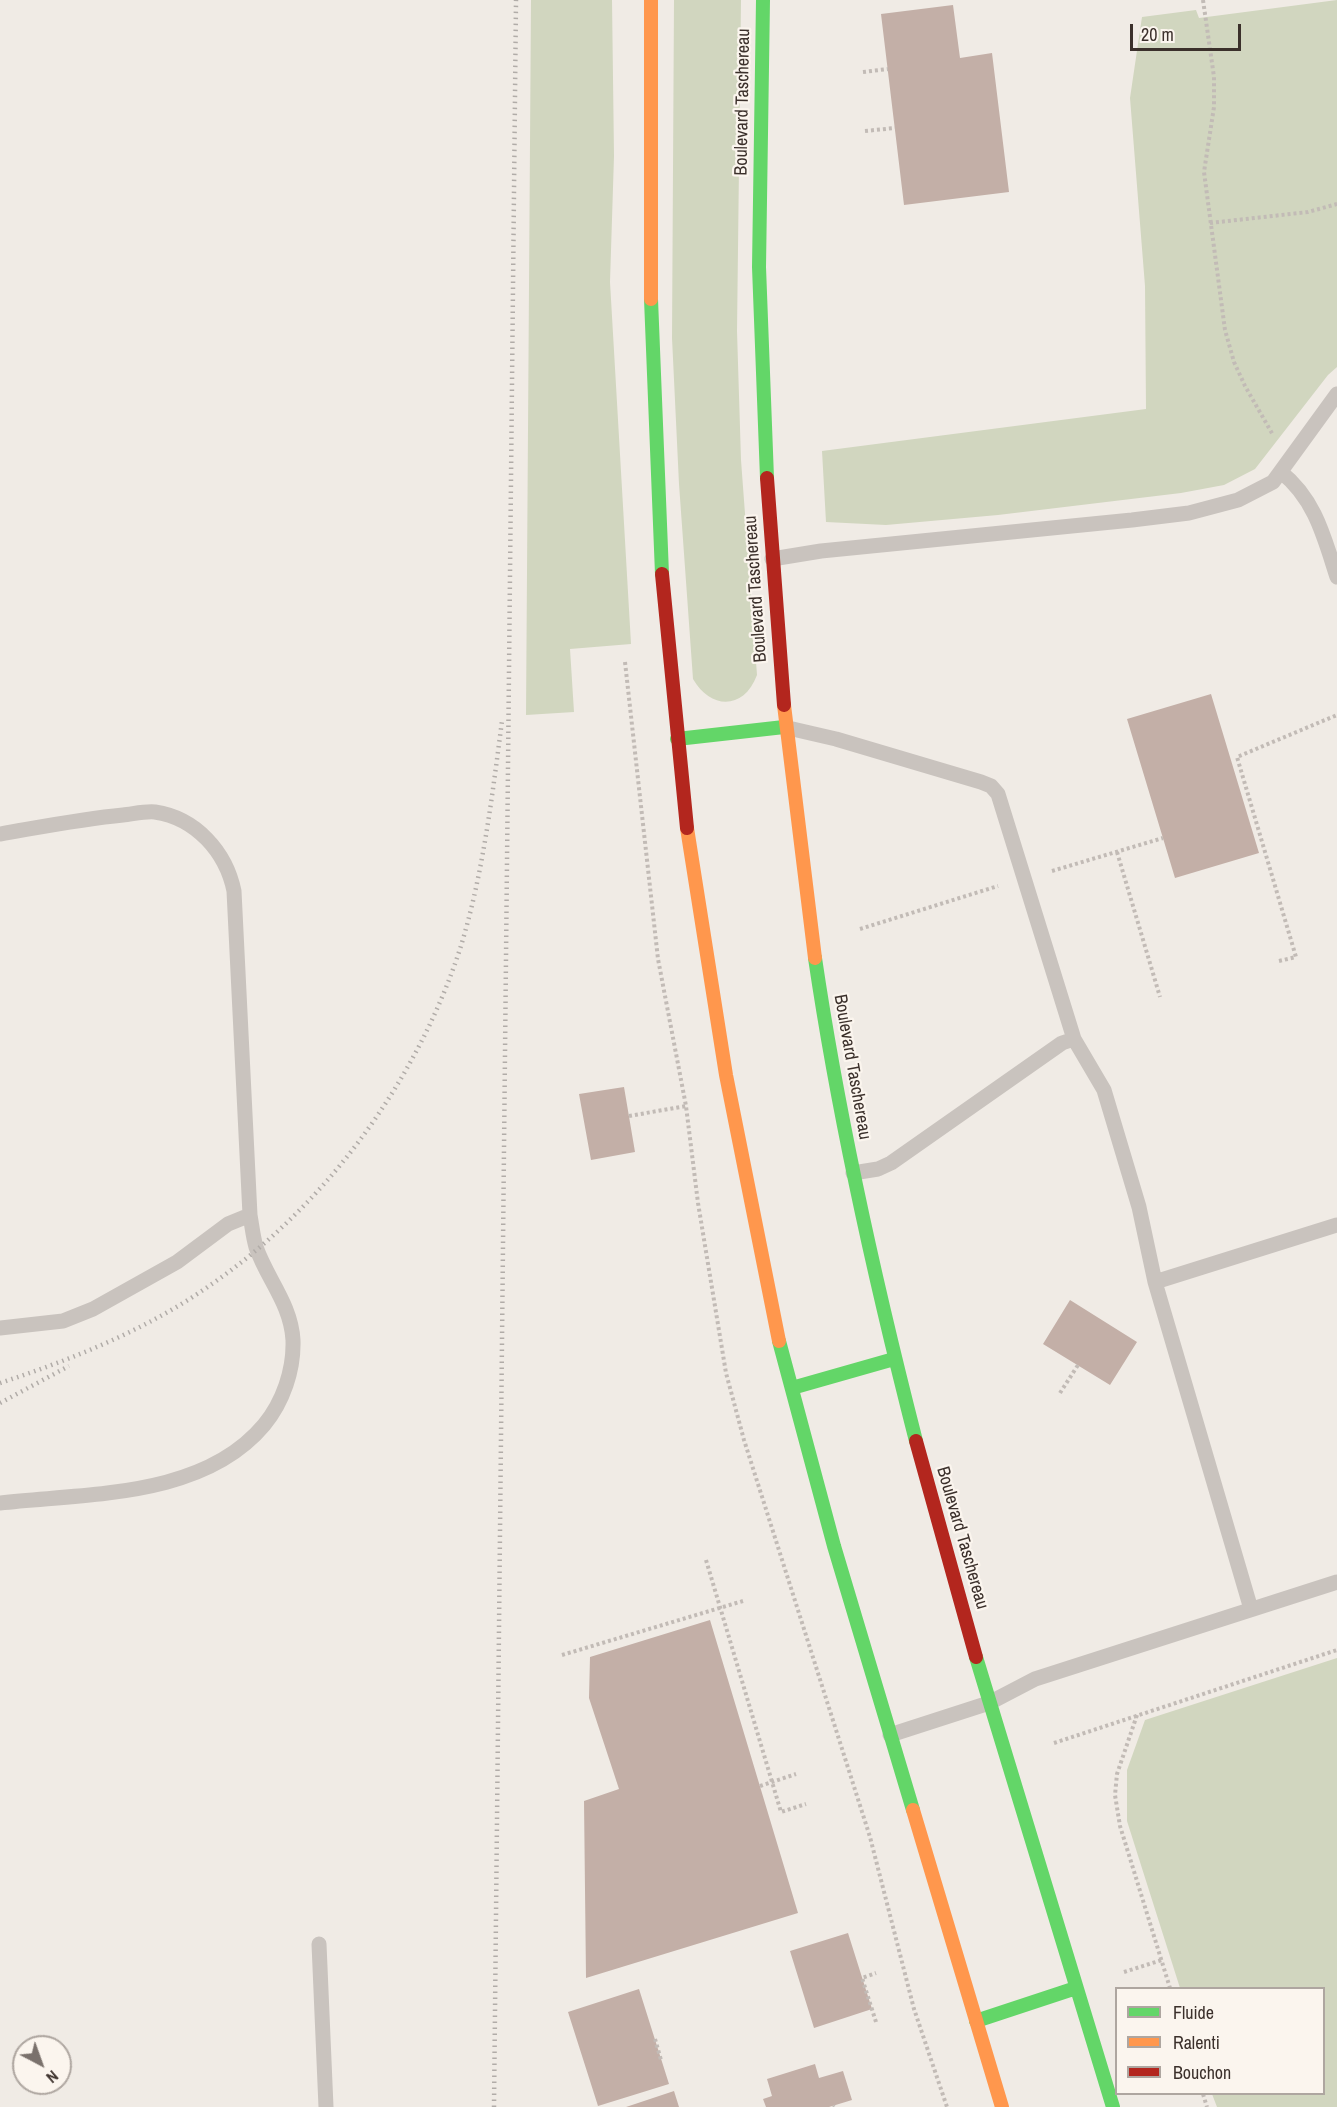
<!DOCTYPE html>
<style>
body{margin:0}
#map{position:relative;width:1337px;height:2107px;overflow:hidden;background:#f0ebe5;font-family:"Archivo Narrow",sans-serif}
canvas{display:block}
.legend{position:absolute;left:1115px;top:1987px;width:210px;height:108px;box-sizing:border-box;background:#fbf5ee;border:2px solid #aea6a0;margin:0;padding:8px 10px;list-style:none;font-size:18px;color:#3b302b}
.legend li{display:flex;align-items:center;gap:12px;height:30px}
.legend b{width:30px;border:2px solid #aea6a0}
.north{position:absolute;left:12px;top:2035px;width:60px;height:60px;box-sizing:border-box;background:#fbf5ee;border:2px solid #aea6a0;border-radius:50%;rotate:139deg;font-size:16px;font-weight:700;line-height:24px;text-align:center;color:#3b302b}
.north::after{content:'';display:block;margin:auto;width:21px;height:27px;background:#7a716c;clip-path:polygon(50% 0,100% 100%,50% 72%,0 100%)}
.scale{position:absolute;left:1130px;top:24px;width:111px;height:27px;box-sizing:border-box;border:3px solid #3b302b;border-top:0;padding-left:8px;font-size:18px;line-height:21px;white-space:nowrap;color:#3b302b;-webkit-text-stroke:4px #fbf5ee;paint-order:stroke}
</style>
<div id="map">
<canvas width="1337" height="2107"></canvas>
<ul class="legend">
<li><b style="height:8px;background:#63d668"></b>Fluide</li>
<li><b style="height:8px;background:#ff974d"></b>Ralenti</li>
<li><b style="height:8px;background:#b3261e"></b>Bouchon</li>
</ul>
<div class="north">N</div>
<div class="scale">20 m</div>
</div>
<script>
const ctx = document.querySelector('canvas').getContext('2d');
ctx.lineJoin = 'round';
function fillPath(path, color) { ctx.fillStyle = color; ctx.fill(path, 'evenodd'); }
function strokePath(path, color, width, dash) { ctx.strokeStyle = color; ctx.lineWidth = width; ctx.lineCap = dash ? 'butt' : 'round'; ctx.setLineDash(dash || []); ctx.stroke(path); }
function label(font, color, halo, rows, align = 'center') {
  ctx.font = font + ' "Archivo Narrow",sans-serif'; ctx.lineWidth = 4.5; ctx.setLineDash([]); ctx.textBaseline = 'middle'; ctx.strokeStyle = halo; ctx.fillStyle = color; for (const [text, x, y, turn = 0] of rows) {
    ctx.save(); ctx.translate(x, y); ctx.rotate((+turn || 0) * Math.PI / 180); ctx.textAlign = isNaN(turn) ? turn : align; if (halo) ctx.strokeText(text, 0, 0); ctx.fillText(text, 0, 0); ctx.restore();
  }
}
const green = new Path2D(`
 M531,0H612L614,156L610,282L631,644L570,649L574,712L526,715Z
 M674,0H741L737,331L741,460L757,675C744,710 711,710 693,679L679,484L672,338Z
 M1337,0V367L1328,375L1255,469L1224,485L1181,493L998,515L886,525L826,522L822,451L1146,409L1145,286L1130,98L1142,17L1196,10L1199,18Z
 M1337,1658V2107H1217L1212,2094H1324V1988H1180L1127,1821V1770L1145,1720Z`);
const building = new Path2D(`
 M953,5L960,58L992,53L1009,192L904,205L881,14Z
 M1211,694L1259,853L1175,878L1127,719Z
 M624,1087L635,1152L591,1160L579,1094Z
 M1070,1300L1137,1342L1110,1385L1043,1344Z
 M710,1620L798,1913L586,1978L584,1801L619,1789L589,1698L590,1657Z
 M848,1933L872,2009L814,2028L790,1951Z
 M639,1989L669,2084L598,2106L568,2012Z
 M815,2064L819,2078L843,2071L852,2100L829,2107H766L763,2099L772,2096L767,2079Z
 M674,2091L679,2107H626Z`);
const path = new Path2D(`
 M1203,0L1214,77V107L1204,172L1225,330L1234,362L1245,386L1273,435
 M863,72L888,69
 M865,131L895,128
 M1210,223L1308,212L1337,204
 M625,662L658,959L686,1106L698,1203L726,1373L744,1440L870,1837L914,2009L947,2107
 M1117,852L1160,997
 M1052,871L1163,838
 M860,929L998,886
 M1279,961L1296,957L1237,757L1337,715
 M629,1116L686,1106
 M1060,1393L1078,1365
 M706,1560L781,1812L806,1804
 M562,1655L743,1601
 M1137,1715L1117,1774L1115,1795L1120,1826L1170,1988
 M1054,1743L1337,1650
 M760,1786L796,1774
 M1124,1972L1162,1960
 M876,2022L862,1978L876,1973
 M655,2039L661,2060
 M1203,2094L1207,2107
 M833,2106L834,2107`);
const lane = new Path2D(`
 M1281,472C1315,499 1324,537 1337,577
 M772,559L821,551L1132,520L1189,513L1238,500L1273,482L1337,394
 M784,727L836,739L981,782L991,786L998,794L1074,1039L1104,1090L1139,1207L1155,1282
 M0,834C41,827 81,819 123,815C133,814 145,811 155,812C196,818 226,852 234,891L250,1215C252,1226 253,1237 256,1247C267,1279 291,1304 293,1340C294,1370 283,1402 264,1425C203,1498 88,1493 0,1503
 M853,1173L878,1169L891,1163L1062,1043L1074,1039
 M0,1328L63,1321L93,1309L177,1262L228,1224L250,1215
 M1251,1609L1155,1282L1337,1225
 M890,1735L989,1703L1035,1679L1337,1582
 M319,1944L326,2107`);
const fast = new Path2D(`
 M763,0L759,267L767,478
 M651,299L662,574
 M677,739L784,727
 M815,958C839,1121 875,1281 916,1441
 M779,1341L834,1546L913,1810
 M792,1388L894,1359
 M976,1657L1113,2107
 M976,2021L1076,1988`);
const slow = new Path2D(`
 M651,299V0
 M784,705L815,958
 M687,828L726,1075L779,1341
 M913,1810L1002,2107`);
const jam = new Path2D(`
 M767,478L784,705
 M662,574L687,828
 M916,1441L976,1657`);
const rail = new Path2D(`
 M0,1383C73,1359 146,1330 209,1286C325,1207 417,1081 460,949C483,875 492,797 502,721
 M0,1403L69,1366
 M494,2107L516,0`);
const streetNames = [
 ["Boulevard Taschereau",743,102,-89],
 ["Boulevard Taschereau",756,589,-94],
 ["Boulevard Taschereau",852,1067,80],
 ["Boulevard Taschereau",962,1538,74]
];
fillPath(green, '#d1d6bf');
fillPath(building, '#c3afa7');
strokePath(path, '#c2bbb6', 4, [3, 3]);
strokePath(lane, '#c9c3be', 15);
strokePath(fast, '#63d668', 14);
strokePath(slow, '#ff974d', 14);
strokePath(jam, '#b3261e', 14);
strokePath(rail, '#b1aca8', 4.5, [1.5, 4.5]);
label('18px', '#3b302b', '#fbf5ee', streetNames);
</script>
